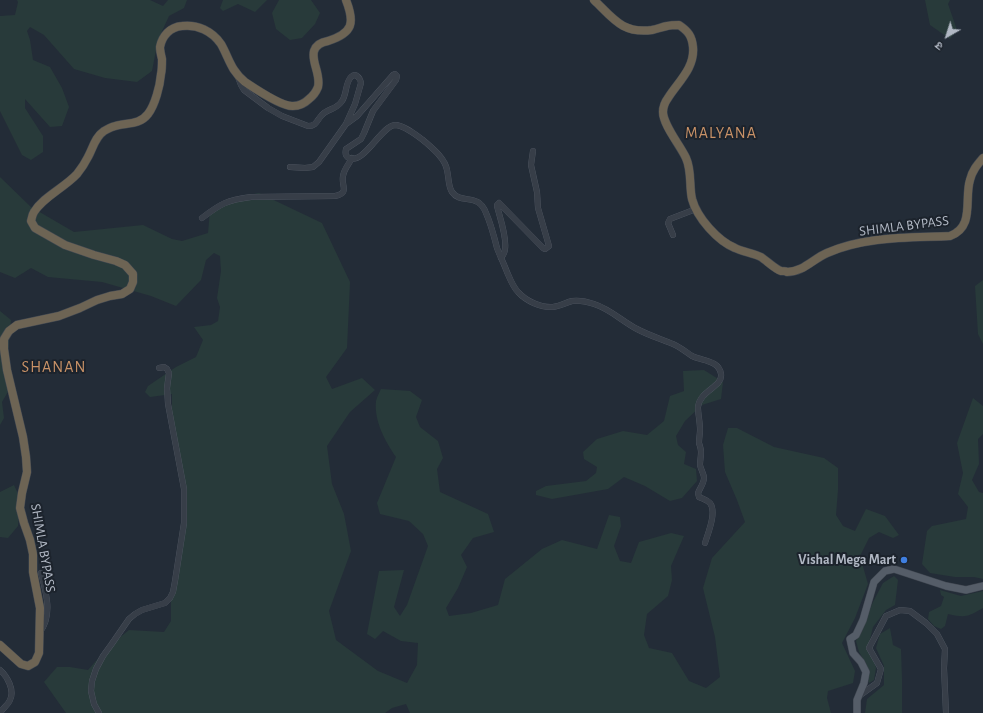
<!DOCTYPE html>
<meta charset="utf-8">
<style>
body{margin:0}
#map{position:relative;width:983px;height:713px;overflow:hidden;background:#232c37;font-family:"Alegreya Sans","Noto Sans Devanagari",sans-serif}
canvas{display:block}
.north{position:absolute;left:927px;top:16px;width:40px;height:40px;-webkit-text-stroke:3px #1c232c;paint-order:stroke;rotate:219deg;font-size:11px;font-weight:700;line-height:16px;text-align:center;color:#b1b8c4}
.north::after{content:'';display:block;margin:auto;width:14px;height:18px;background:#b1b8c4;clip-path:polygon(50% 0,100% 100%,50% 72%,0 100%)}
</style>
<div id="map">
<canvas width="983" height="713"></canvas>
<div class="north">उ</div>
</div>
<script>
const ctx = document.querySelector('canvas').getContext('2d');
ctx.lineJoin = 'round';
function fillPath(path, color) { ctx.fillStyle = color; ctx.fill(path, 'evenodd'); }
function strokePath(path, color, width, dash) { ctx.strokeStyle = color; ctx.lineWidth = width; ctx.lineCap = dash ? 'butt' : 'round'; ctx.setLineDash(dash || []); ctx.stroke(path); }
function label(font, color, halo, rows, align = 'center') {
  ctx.font = font + ' "Alegreya Sans",sans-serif'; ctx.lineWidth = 4; ctx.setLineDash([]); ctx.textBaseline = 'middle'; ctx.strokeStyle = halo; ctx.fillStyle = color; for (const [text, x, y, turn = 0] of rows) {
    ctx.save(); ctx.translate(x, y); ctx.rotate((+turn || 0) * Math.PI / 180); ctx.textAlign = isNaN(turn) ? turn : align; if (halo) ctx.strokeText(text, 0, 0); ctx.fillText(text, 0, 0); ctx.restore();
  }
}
const green = new Path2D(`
 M17,0H150L163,6L168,0H187L184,8L169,16L158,40L152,71L137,82L105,78L74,69L44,35L30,27L27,31L30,40L33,60L50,67L62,88L69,107L62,126L50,127L25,99V108L43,136V152L31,160L22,155L0,111V16L15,15L18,2Z
 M223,0H267L255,12L238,4L223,11L220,8Z
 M279,0H311L320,13L315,24L302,38L290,40L276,29L272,13Z
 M925,0H950L948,4L957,30L950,39L930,25Z
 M0,177L31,207L74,232L143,225L172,239L182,241L208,233L210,210L228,199L259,193L322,223L350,282L347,348L326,377L332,389L362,378L375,390L350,412L327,446L332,484L344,514L351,551L329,611L336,640L378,671L407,683L417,665L418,643L401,641L383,631L375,639L367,634L379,571L404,570L394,607L400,616L407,605L428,546L423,534L409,521L380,514L377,503L396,457C385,441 374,421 376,401C377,397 379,393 381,389L410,391L422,400L416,417L420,427L438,441L443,458L437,469L440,492L488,514L494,532L473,538L461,555L467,567L458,588L446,608L449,616L471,613L498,605L505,579L542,549L562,540L597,549L609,515L620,517L621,526L614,546L620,561L631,563L639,542L671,533L684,536L671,566L672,580L668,596L647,614L644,635L649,648L672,653L689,681L706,688L720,677L715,637L703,588L712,558L745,522L737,500L725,472L723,445L728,428H737L774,447L824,458L838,468V490L836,515L843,526L855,531L866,509L885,516L899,535L893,538L879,532L869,538L860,556L868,584L855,618L842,643L855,671L853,683L828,691L827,698L831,713H410L406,704L392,708L385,713H66L44,682L57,667H70L88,670L108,647L129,630L164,632L171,621V594L186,497L172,414V394L150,397L145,392L148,386L176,367L196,357L203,340L194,327L211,325L218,321L220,307L217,298L221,271L220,256L214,253L206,260L201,280L176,306L151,296L102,282L48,277L31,268L15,278L0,272Z
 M983,280V344L978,334L975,286Z
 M0,311L11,320L7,364L9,390L2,402L4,418L0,425Z
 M704,370L723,382L721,399L702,405L685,421L676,436L678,445L686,452L684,464L696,469L697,481L682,498L670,501L645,486L624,477L608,489L552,499L536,495V491L546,486L586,481L596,473L597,467L584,459L583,452L597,439L623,431L647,435L664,421L670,396L684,391L683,371Z
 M973,398L983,406V434L978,439L979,464L972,480L979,492L983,493V579L974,577H955L930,573L922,564L927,531L932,526L966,519L968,507L958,494L963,473L957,443Z
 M14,485L20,498L18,526L8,538L0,537V492Z
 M894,576L898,580L895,605L886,610L873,627L869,643L876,668L874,680L869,683L868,680L867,665L859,652L856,641L861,631L873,602L883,583Z
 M940,590L961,596L983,591V608C967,617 966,618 948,614L945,626L941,629L934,626L928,619L929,612L941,606L944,597L941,595Z
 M890,628L893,645L901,649L902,679V713H865L867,699L884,685V666L876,648L880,634Z`);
const minor = new Path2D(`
 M238,77L241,85L244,90L268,108L282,116L308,126C318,126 317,118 324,113C331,108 337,109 342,101C347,94 345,83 351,77C356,72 360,78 361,83L355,104L346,124L319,162L313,167L305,168L290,167
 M346,124L357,116L393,75L395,74L397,76L396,80L373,111L364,133L361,139L346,149C345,153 345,156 349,158C364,165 381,126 395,125C404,125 416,135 423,140C432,148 445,158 447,170C449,178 448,186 452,192C461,205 478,192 486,213C491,224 494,236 497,248C500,256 504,264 507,272C510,279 513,287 518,292C526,301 541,308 553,307C560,306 565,303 572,301C579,300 588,302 594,304C610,309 622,321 637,329C648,335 661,339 673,344C680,347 686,352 692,356C702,361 719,360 721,374C723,387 700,390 698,407C698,414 700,422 700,430C700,434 699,438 699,443C700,446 701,449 701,452C701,457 700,461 700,465C701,470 704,474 704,478C704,483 700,488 698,493L699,497C703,499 707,500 710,503C717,512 708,533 705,543
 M202,218C220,204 227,200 251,197L335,196C350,193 341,186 343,176C344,169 349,164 352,158
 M673,235L668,223L670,219L696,209
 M501,258C503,255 505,253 505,249C507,237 500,218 497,206V205L499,203L543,248L545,249L549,246L538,208L537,192L531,165L533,151
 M40,632C53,615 46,592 41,573
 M0,670C7,676 15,690 10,700C8,705 3,708 0,713
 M859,696L877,683L881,669L869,648L886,616L900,610L910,611L926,623L937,634L945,649L944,668L946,713
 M99,713L94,704L91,691L92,681L96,669L103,656L111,645L129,619L135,614L142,610L165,603L170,598L173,592L175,581L184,523V489L168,404L167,388L169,373L167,369L164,367L159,368`);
const major = new Path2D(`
 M857,713V700L864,683L866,672L861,662L853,653L850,639L856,635L863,620L874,582L885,571L894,569L946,586L966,590L983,586`);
const highway = new Path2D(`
 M594,0C613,18 622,34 652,30C657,29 662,27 667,26C671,25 675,25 679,25C688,31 692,36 693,47C695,68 678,82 668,98C665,102 663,106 663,112C663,125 680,145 686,158C692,171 689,186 692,199C697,218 718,241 735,248C743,252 753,253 761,257C767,261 775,269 781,271C781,271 786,271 787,272C803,272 813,259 827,253C866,236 909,238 950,236C975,227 964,199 970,180C972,171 977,165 983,158
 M0,645L21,664L28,666L35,662L39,653L40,608L33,572V554L30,540L24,523L20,508L22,493L27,472L26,457L23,437L7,370L4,349V339L9,331L17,325L59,316L80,308L97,300L110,296L122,294L130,289L133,282V274L125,265L116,261L94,255L65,245L35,228L31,221C32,218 32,215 34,212C43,197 64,188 77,174C81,169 85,163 88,157C93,148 95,137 104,131C106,130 109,128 112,127C124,122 139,126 148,114C155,105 160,86 161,74C162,70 162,64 162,59C161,55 160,51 160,47C162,36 170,27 182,26C197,24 212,31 221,44C229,58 231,71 245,82C254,88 282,107 293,106C299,106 305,103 309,99C313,96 316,92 318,87C321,74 311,62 314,51C316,45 322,42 328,41C353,33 355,23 346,0`);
const markers = [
 [904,560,4,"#3f7fe0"]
];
const streetNames = [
 ["SHIMLA BYPASS",904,226,-7],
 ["SHIMLA BYPASS",43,548,80]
];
const poiNames = [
 ["Vishal Mega Mart",896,560]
];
const quarterNames = [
 ["MALYANA",721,133],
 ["SHANAN",54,367]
];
fillPath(green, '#283a3a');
strokePath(minor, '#545b66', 6);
strokePath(major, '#404751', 8);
strokePath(highway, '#414852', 9);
strokePath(minor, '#373e48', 5.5);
strokePath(major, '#555d68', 7);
strokePath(highway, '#6d6454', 8);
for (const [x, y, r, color] of markers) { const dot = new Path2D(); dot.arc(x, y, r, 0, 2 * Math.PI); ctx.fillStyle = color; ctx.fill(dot); strokePath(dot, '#1c232c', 1.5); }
label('14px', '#b1b8c4', '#1c232c', streetNames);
label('bold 14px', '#b1b8c4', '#1c232c', poiNames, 'right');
ctx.letterSpacing = '1px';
label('16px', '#c99267', '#1c232c', quarterNames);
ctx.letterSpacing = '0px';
</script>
